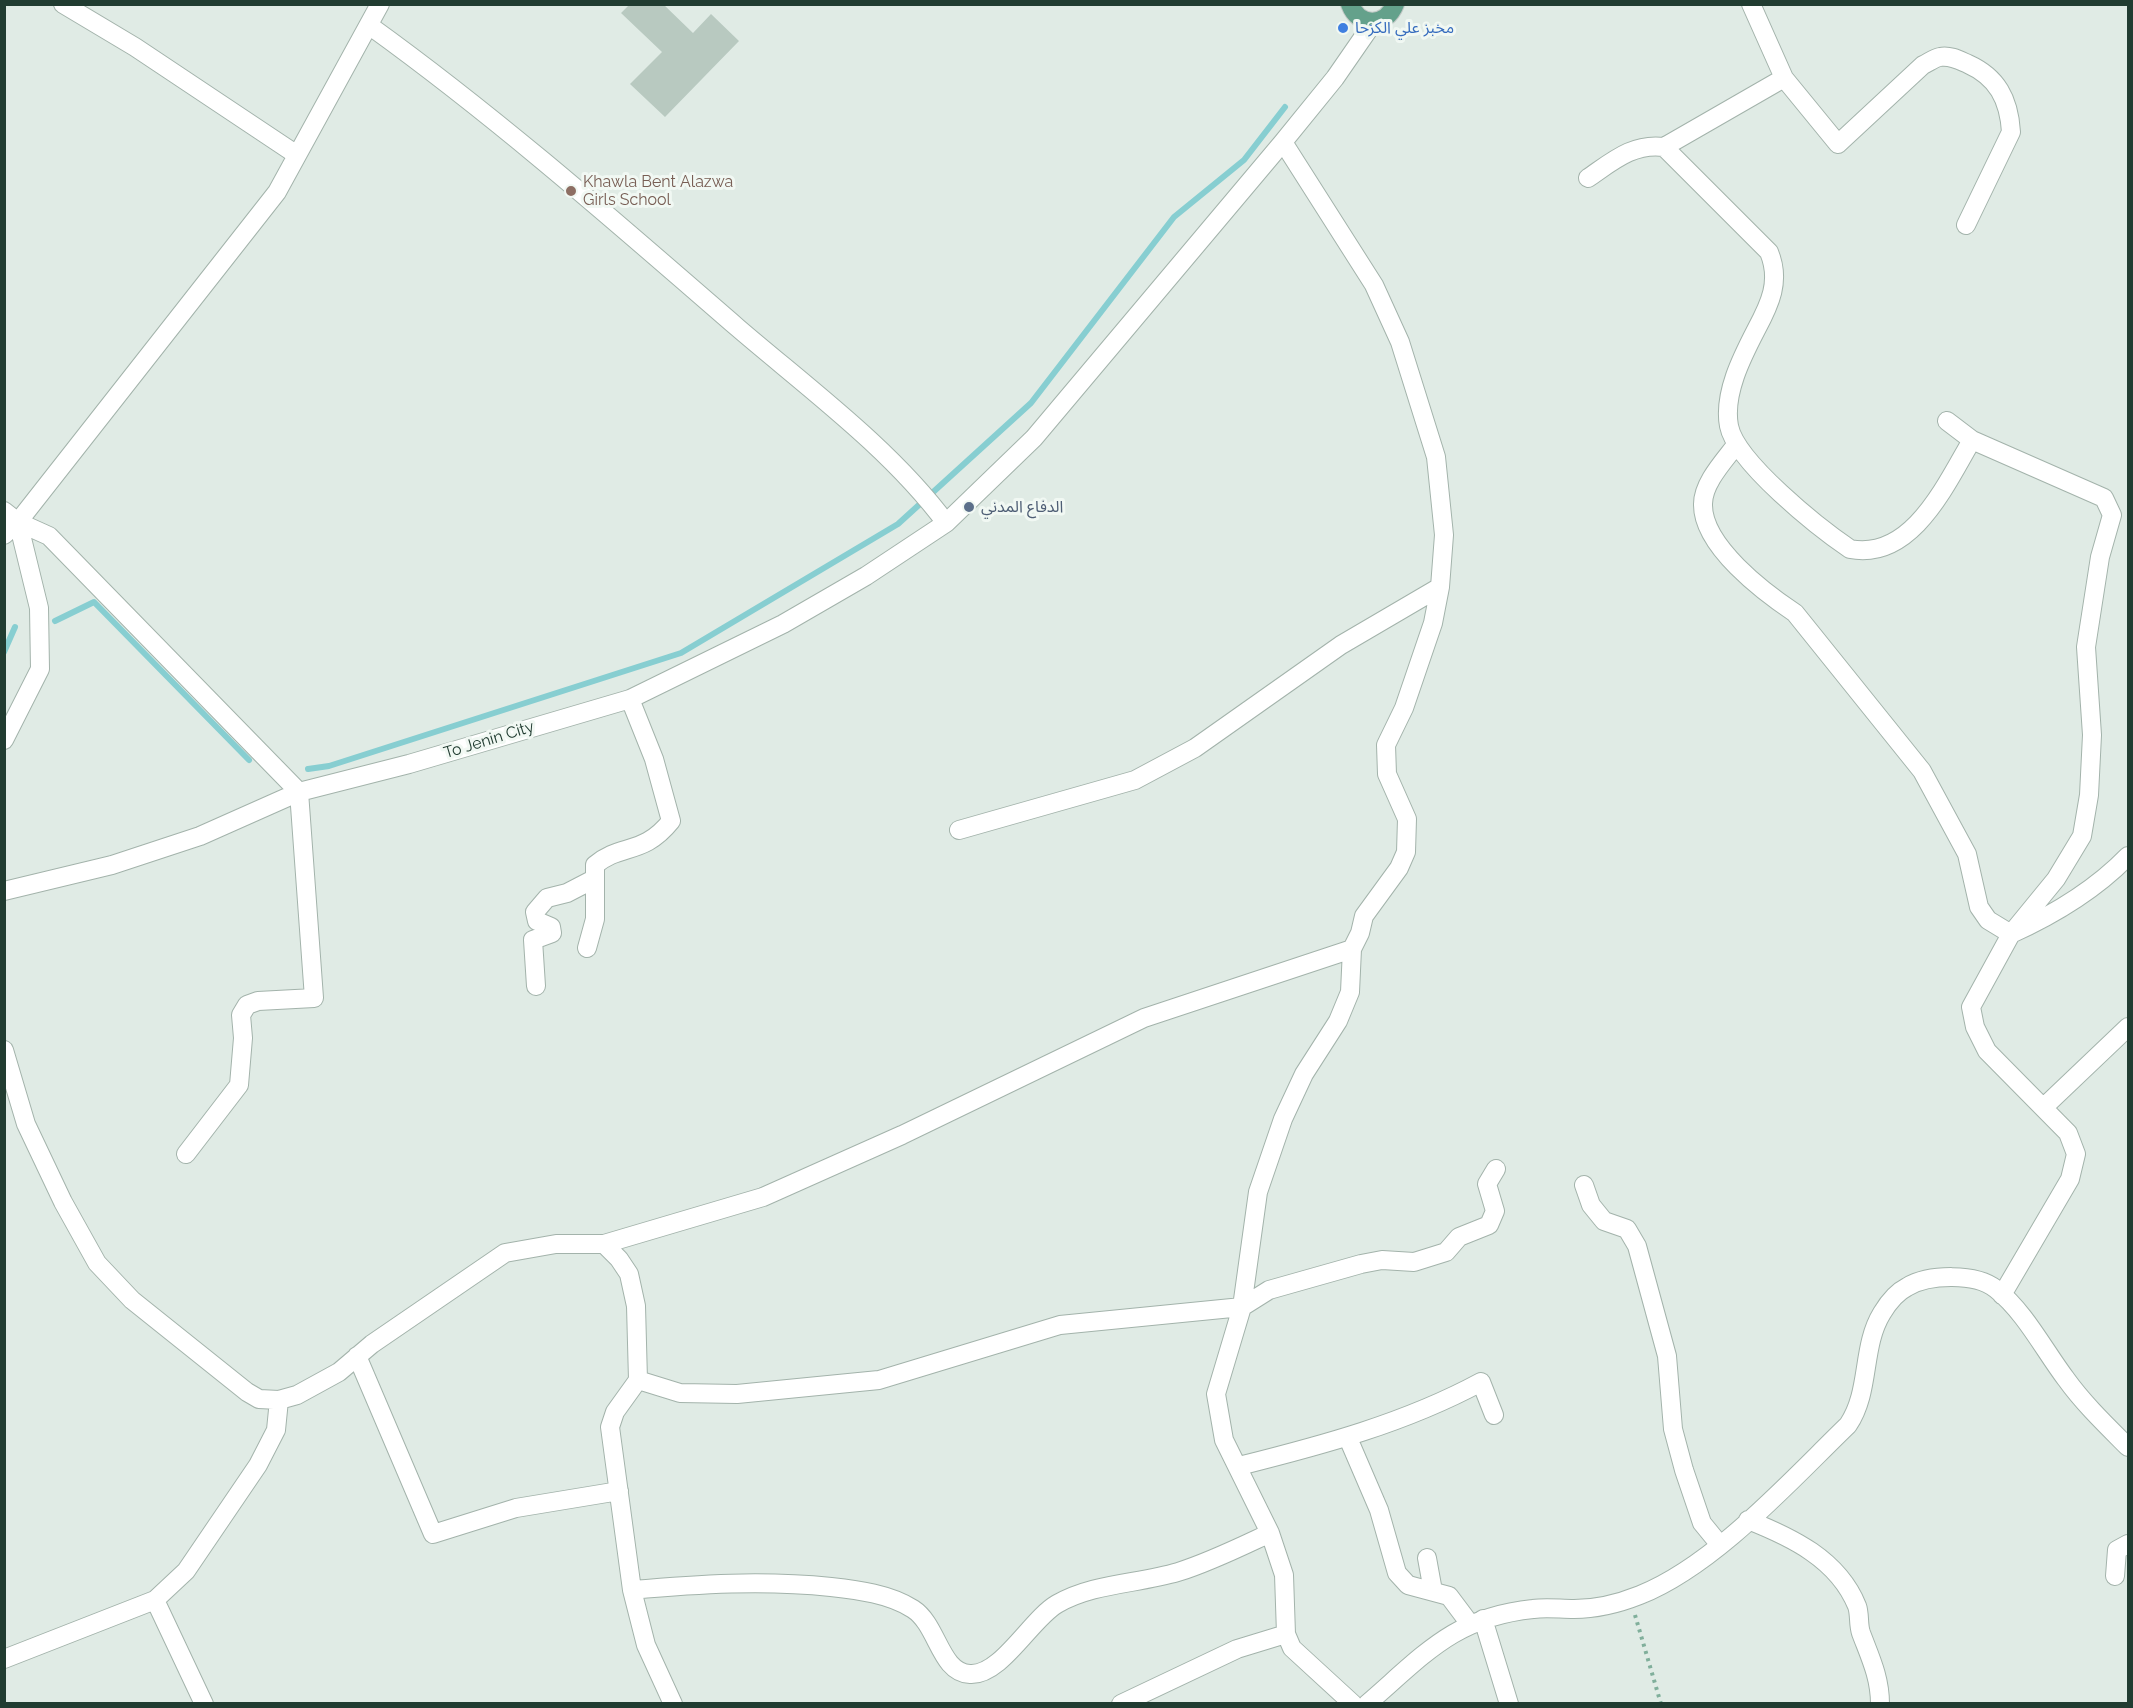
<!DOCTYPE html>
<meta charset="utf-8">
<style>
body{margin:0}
#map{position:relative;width:2133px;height:1708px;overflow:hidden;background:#e0ebe5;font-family:Raleway,sans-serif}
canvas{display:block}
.frame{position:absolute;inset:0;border:6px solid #213c31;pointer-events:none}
</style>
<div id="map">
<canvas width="2133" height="1708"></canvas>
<div class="frame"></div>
</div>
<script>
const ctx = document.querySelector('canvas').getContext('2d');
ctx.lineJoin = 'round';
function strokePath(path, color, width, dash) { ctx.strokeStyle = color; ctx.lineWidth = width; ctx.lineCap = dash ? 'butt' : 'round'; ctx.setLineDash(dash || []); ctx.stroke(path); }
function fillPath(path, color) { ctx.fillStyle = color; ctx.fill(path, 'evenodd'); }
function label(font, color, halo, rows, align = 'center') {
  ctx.font = font + ' Raleway,"Noto Sans Arabic",sans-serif'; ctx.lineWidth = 6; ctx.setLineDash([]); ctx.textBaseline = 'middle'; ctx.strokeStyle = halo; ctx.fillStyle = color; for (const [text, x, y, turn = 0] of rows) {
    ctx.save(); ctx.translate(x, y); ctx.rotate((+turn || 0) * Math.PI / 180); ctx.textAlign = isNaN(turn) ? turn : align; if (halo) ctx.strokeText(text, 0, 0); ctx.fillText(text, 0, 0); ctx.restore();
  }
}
const stream = new Path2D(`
 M55,621L94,602L249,760
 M4,652L15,627
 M308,769L329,766L681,653L898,524L1031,403L1174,217L1244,160L1285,107`);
const building = new Path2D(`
 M630,4H663L693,33L711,14L739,41L665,117L630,84L662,52L621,13Z`);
const path = new Path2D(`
 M1635,1615L1661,1704`);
const minor = new Path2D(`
 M63,4L135,47L297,155
 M1751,4L1784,78L1838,144L1923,65C1928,63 1934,58 1940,57C1950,55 1959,60 1968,64C1997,77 2009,99 2011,132L1966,225
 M370,26C499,119 618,224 738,328C808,388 891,449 946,523
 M1283,142L1374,285L1400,342L1436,457L1444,535L1440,587L1433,623L1404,708L1386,745L1387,774L1407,819L1406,852L1399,868L1364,916L1360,933L1352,949L1350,992L1338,1021L1304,1074L1283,1119L1258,1192L1242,1307L1216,1394L1224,1440L1270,1533L1284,1575L1286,1634L1292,1648L1353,1704
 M1664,147L1769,252C1781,281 1770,304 1756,330C1742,357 1723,394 1729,426C1736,462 1819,528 1850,549C1912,561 1946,484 1972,440
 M1588,178C1613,161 1633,143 1664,147L1784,78
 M1947,421L1972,440L2104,498L2112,515L2100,557L2086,647L2092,735L2089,795L2082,836L2056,879L2011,934L1971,1007L1975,1027L1987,1051L2068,1133L2076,1154L2070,1179L2002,1295
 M1736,445C1724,461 1703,483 1703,504C1702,546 1765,593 1795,613L1922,771L1967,854L1979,907L1988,920L2011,934C2053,915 2096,889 2128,856
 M4,511L18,522L39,608L40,669L4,740
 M18,522L49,536L299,792L314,998L258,1001L247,1005L241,1015L243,1038L239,1085L186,1154
 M4,535L18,522L277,192L380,4
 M959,830L1135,780L1195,748L1341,645L1440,587
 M4,891L112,865L200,836L299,792L409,764L630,699L783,624L866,576L946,523L1034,438L1283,142L1335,78L1373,23
 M587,948L595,919V865C621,843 643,856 671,821L654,759L630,699
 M536,986L533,940L552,933L551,927L537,921L535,912L547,898L567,893L594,879
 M4,1050L26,1124L63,1202L97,1263L132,1300L247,1392L259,1399L279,1400L297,1395L339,1372L372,1344L505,1253L556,1244H604L763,1197L902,1135L1144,1018L1352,949
 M2044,1107L2128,1027
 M1584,1185L1591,1205L1604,1221L1627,1229L1637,1246L1667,1356L1673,1429L1684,1470L1702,1523L1720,1545
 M604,1244L619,1259L629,1274L636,1306L638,1380L615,1412L610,1427L632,1590L646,1645L673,1704
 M357,1356L433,1534L516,1508L619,1491
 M638,1380L680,1393L737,1394L879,1380L1060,1325L1242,1307L1269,1290L1361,1264L1382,1260L1414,1262L1446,1252L1459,1237L1489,1225L1495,1211L1487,1184L1496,1169
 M1348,1438L1379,1510L1397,1573L1408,1585L1449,1596L1470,1624
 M1239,1466C1323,1445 1405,1423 1481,1382L1494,1415
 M1748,1520C1791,1537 1838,1559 1857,1606C1860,1614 1858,1624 1861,1633C1870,1657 1880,1677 1880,1704
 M1427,1558L1433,1591
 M2115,1576L2117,1550L2128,1544
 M632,1590C699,1584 763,1580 831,1587C858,1590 890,1594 913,1609C938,1625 940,1673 970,1674C1001,1676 1031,1619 1057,1604C1093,1583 1138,1584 1178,1572C1210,1562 1240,1547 1270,1533
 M155,1600L204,1704
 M1483,1619L1509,1704
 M4,1659L155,1600L186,1571L258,1465L276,1430L279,1400
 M1121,1704L1237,1649L1286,1634
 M1367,1704C1424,1655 1454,1617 1533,1609C1546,1607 1560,1609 1574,1609C1596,1609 1620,1603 1640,1595C1715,1565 1790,1481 1848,1425C1871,1391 1861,1347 1882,1313C1888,1303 1897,1292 1907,1287C1929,1274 1976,1273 1996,1289C2025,1312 2044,1350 2066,1379C2084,1404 2107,1426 2128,1447`);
const major = new Path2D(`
 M1350,4C1359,28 1386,27 1395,4`);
const markers = [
 [1343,28,6,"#3f7fe0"],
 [571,191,6,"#8d6e63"],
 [969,507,6,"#5c6f8a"]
];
const shopNames = [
 ["مخبز علي الكزحا",1355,28]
];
const educationNames = [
 ["Khawla Bent Alazwa",583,182],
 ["Girls School",583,200]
];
const serviceNames = [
 ["الدفاع المدني",981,507]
];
const streetNames = [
 ["To Jenin City",489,740,-17]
];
strokePath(stream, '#87ced1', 6);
fillPath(building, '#b8c9c0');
strokePath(minor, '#a3b3ab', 20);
strokePath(major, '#c1c8c5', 20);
strokePath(path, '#80af9b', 4, [3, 4.5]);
strokePath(minor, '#fff', 18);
strokePath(major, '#64a18b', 18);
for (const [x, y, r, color] of markers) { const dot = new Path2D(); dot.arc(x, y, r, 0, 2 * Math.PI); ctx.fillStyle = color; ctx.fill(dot); strokePath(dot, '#f1f8f3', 2); }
label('16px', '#366cbe', '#f1f8f3', shopNames, 'left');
label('16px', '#785e54', '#f1f8f3', educationNames, 'left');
label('16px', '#4e5e75', '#f1f8f3', serviceNames, 'left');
label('16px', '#213c31', '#f1f8f3', streetNames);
</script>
